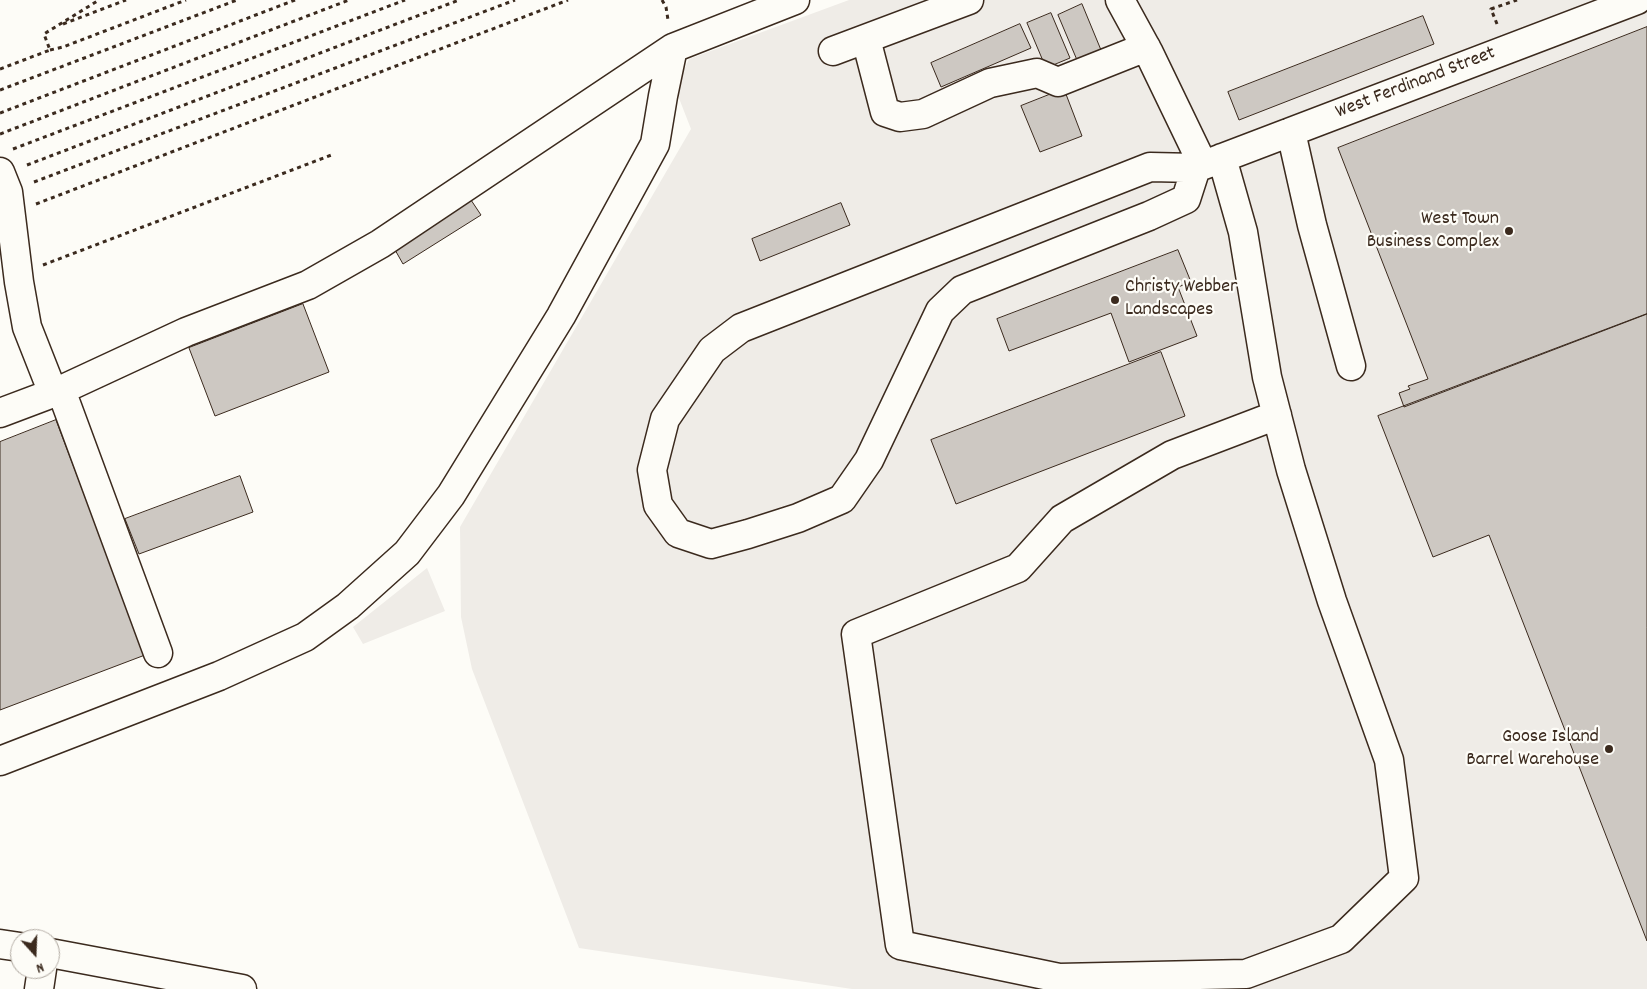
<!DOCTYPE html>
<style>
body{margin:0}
#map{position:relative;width:1647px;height:989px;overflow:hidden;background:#fdfcf7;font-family:Dekko,sans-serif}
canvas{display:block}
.north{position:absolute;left:10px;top:929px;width:50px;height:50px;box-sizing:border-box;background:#fdfcf7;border:1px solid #afa8a0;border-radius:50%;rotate:160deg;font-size:14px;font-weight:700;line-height:20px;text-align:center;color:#3b2a1e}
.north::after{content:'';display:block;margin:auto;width:18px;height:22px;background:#3b2a1e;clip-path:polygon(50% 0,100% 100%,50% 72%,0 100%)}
</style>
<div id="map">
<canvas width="1647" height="989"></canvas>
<div class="north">N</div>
</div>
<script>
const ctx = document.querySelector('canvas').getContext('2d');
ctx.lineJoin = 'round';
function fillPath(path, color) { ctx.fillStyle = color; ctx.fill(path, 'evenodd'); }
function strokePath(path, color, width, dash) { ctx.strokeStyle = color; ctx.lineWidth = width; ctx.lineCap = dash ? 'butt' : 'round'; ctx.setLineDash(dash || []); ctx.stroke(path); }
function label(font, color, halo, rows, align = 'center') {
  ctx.font = font + ' Dekko,sans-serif'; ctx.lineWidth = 4.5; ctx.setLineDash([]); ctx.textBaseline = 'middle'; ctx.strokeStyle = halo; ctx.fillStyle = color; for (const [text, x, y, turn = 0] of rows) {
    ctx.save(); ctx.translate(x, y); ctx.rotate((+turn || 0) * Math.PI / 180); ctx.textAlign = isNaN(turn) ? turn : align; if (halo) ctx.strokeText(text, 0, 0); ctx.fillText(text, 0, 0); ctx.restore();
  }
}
const built = new Path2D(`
 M849,0H1647V989H852L579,948L472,669L461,617L460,527L691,129L675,88L689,59Z
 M427,568L445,611L363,644L353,627Z`);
const building = new Path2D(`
 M1082,4L1101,50L1077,60L1058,15Z
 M1051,13L1070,58L1046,68L1027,23Z
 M1423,16L1434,44L1239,120L1228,92Z
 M1020,24L1031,48L941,87L931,63Z
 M1647,27V314L1404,407L1399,393L1410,389L1408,386L1428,379L1338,148Z
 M1064,89L1082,136L1040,152L1021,106Z
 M471,200L481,215L403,264L394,248Z
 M841,203L850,225L760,261L752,239Z
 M1178,250L1191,282L1178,287L1197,336L1129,362L1111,313L1009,351L997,319Z
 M303,304L329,372L215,416L189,348Z
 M1647,314V941L1489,535L1433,557L1378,416Z
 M1161,352L1185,416L956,504L931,440Z
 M56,420L145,655L0,710V442Z
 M240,476L253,512L139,554L125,519Z`);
const path = new Path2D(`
 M662,0L666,7L668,20
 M63,24L126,0
 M1497,24L1491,9L1517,0
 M50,50L63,47L186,0
 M0,69L50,50L44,34L99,0
 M0,90L237,0
 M0,113L295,0
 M0,134L349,0
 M13,149L405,0
 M27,165L459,0
 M34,182L515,0
 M36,204L568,0
 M43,265L334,154`);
const minor = new Path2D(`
 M1120,0L1149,53L1203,165
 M866,39L885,112L900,117L923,114L990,83L1037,73L1058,82L1146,47
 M833,51L969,0
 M1291,132L1312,225L1351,366
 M1222,158L1243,232L1267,377L1291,470L1332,601L1389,760L1404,878L1341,939L1246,974L1059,978L900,945L856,634L1018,568L1062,519L1172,455L1277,415
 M1196,168L1186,199L1149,216L962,290L940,311L869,460L842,499L798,518L748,534L711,544L678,533L658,505L652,470L665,419L712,350L741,328L1150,167L1196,168L1637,0
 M0,172L8,192L19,282L27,327L53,393
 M61,390L158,653
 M0,413L61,390L186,332L308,285L380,244L673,48L795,0
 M0,761L219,676L305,637L348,606L407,553L451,495L561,316L655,144L663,96L673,48
 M0,944L20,947
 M50,953L242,989
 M39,989L42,969`);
const markers = [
 [1509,231,5,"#3b2a1e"],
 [1115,300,5,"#3b2a1e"],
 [1609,749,5,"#3b2a1e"]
];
const streetNames = [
 ["West Ferdinand Street",1416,84,-21]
];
const poiNames = [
 ["West Town",1499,220],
 ["Business Complex",1499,243],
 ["Christy Webber",1125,288,"left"],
 ["Landscapes",1125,311,"left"],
 ["Goose Island",1599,738],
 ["Barrel Warehouse",1599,761]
];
fillPath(built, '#efece7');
fillPath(building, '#cdc8c2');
strokePath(building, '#3b2a1e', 1);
strokePath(minor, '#3b2a1e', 31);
strokePath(path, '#3b2a1e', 3, [4, 4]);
strokePath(minor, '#fdfcf7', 28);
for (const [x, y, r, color] of markers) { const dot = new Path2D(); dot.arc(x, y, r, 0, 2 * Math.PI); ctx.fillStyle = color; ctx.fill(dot); strokePath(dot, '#fdfcf7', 2); }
label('20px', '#3b2a1e', '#fdfcf7', streetNames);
label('20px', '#3b2a1e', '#fdfcf7', poiNames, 'right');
</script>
